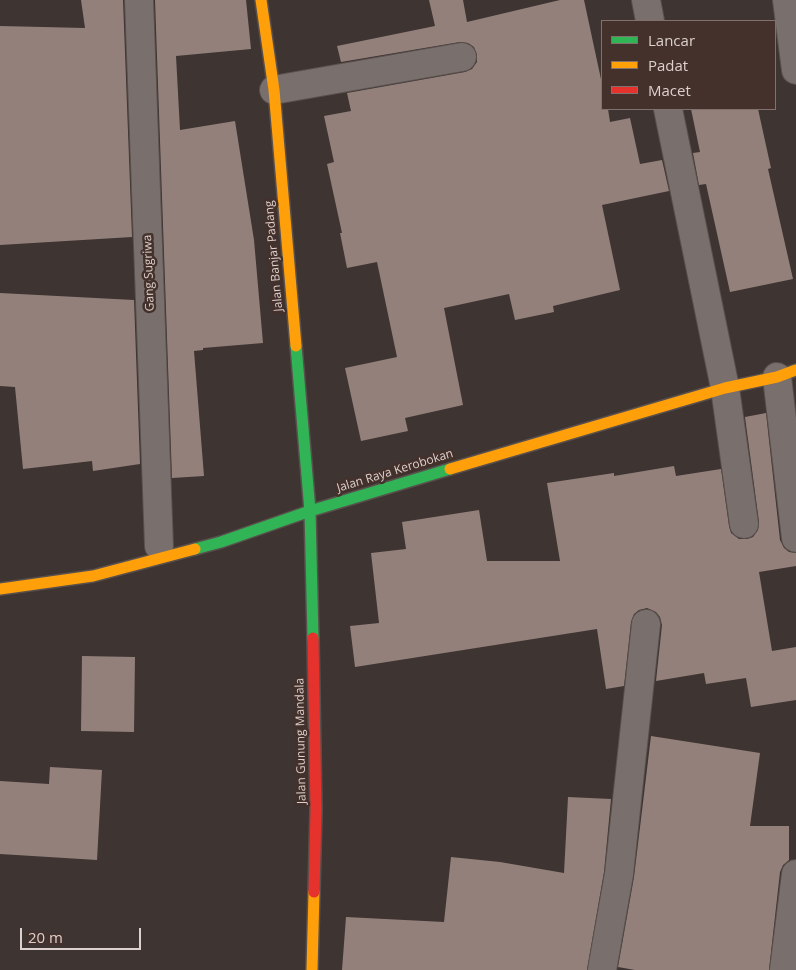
<!DOCTYPE html>
<style>
body{margin:0}
#map{position:relative;width:796px;height:970px;overflow:hidden;background:#3e3432;font-family:"Open Sans",sans-serif}
canvas{display:block}
.legend{position:absolute;left:601px;top:20px;width:175px;height:90px;box-sizing:border-box;background:#44312c;border:1px solid #81716c;margin:0;padding:6px 9px;list-style:none;font-size:15px;color:#ddd1cd}
.legend li{display:flex;align-items:center;gap:10px;height:25px}
.legend b{width:25px;border:1px solid #81716c}
.scale{position:absolute;left:20px;top:928px;width:121px;height:22px;box-sizing:border-box;border:2px solid #ddd1cd;border-top:0;padding-left:6px;font-size:15px;line-height:18px;white-space:nowrap;color:#ddd1cd;-webkit-text-stroke:4px #44312c;paint-order:stroke}
</style>
<div id="map">
<canvas width="796" height="970"></canvas>
<ul class="legend">
<li><b style="height:6px;background:#30b455"></b>Lancar</li>
<li><b style="height:6px;background:#ff9f0a"></b>Padat</li>
<li><b style="height:6px;background:#e5322d"></b>Macet</li>
</ul>
<div class="scale">20 m</div>
</div>
<script>
const ctx = document.querySelector('canvas').getContext('2d');
ctx.lineJoin = 'round';
function fillPath(path, color) { ctx.fillStyle = color; ctx.fill(path, 'evenodd'); }
function strokePath(path, color, width, dash) { ctx.strokeStyle = color; ctx.lineWidth = width; ctx.lineCap = dash ? 'butt' : 'round'; ctx.setLineDash(dash || []); ctx.stroke(path); }
function label(font, color, halo, rows, align = 'center') {
  ctx.font = font + ' "Open Sans",sans-serif'; ctx.lineWidth = 5; ctx.setLineDash([]); ctx.textBaseline = 'middle'; ctx.strokeStyle = halo; ctx.fillStyle = color; for (const [text, x, y, turn = 0] of rows) {
    ctx.save(); ctx.translate(x, y); ctx.rotate((+turn || 0) * Math.PI / 180); ctx.textAlign = isNaN(turn) ? turn : align; if (halo) ctx.strokeText(text, 0, 0); ctx.fillText(text, 0, 0); ctx.restore();
  }
}
const building = new Path2D(`
 M81,0H123L132,237L0,245V26L85,28Z
 M155,0H246L251,49L176,56L180,130L235,121L254,240L263,343L203,348V350L194,351L204,476L172,478Z
 M429,0H463L467,22L560,0H584L602,84V109H608L610,122L630,118L640,164L662,160L669,191L602,205L620,290L553,306L554,312L515,320L509,294L444,308L463,405L405,418L408,431L361,441L345,368L397,357L377,262L347,268L340,233H342L327,164L334,162L324,116L351,111L347,93L465,72L472,69L477,62V55L474,47L468,43L460,42L341,62L337,46L435,26Z
 M691,109H758L771,168L768,169L793,279L730,292L706,184L699,185L693,153L700,152Z
 M0,293L134,300L140,464L93,471L92,461L23,469L15,387L0,386Z
 M766,413L780,540L784,548L789,552L796,553V566L759,572L772,651L796,647V700L751,707L746,678L706,684L704,673L656,681L662,625L660,617L656,612L647,608L639,610L634,614L631,622L624,686L606,689L597,629L355,667L350,626L379,623L371,553L406,549L402,522L479,510L487,561H560L547,483L614,473V476L674,466L676,476L721,469L729,526L731,533L739,539H747L753,537L758,530L759,522L745,417Z
 M82,656L135,657L134,732L81,731Z
 M651,736L760,753L750,826H789V860L783,865L780,872L769,970H635L618,967L634,877Z
 M50,767L102,770L97,860L0,854V781L49,784Z
 M568,797L611,799L604,872L587,970H342L346,917L444,922L451,857L500,862L564,873Z`);
const street = new Path2D(`
 M139,0L159,546
 M646,0L650,21
 M787,0L796,70
 M274,90L462,57
 M668,109L725,388L744,524
 M777,377L796,538
 M602,970L619,874L646,624
 M784,970L796,874`);
const fast = new Path2D(`
 M296,346L310,511L313,638
 M195,549L221,542L310,511L450,469`);
const slow = new Path2D(`
 M261,0L274,90L296,346
 M450,469L725,388L777,377L796,370
 M0,589L93,576L195,549
 M312,970L314,892`);
const jam = new Path2D(`
 M313,638L316,810L314,892`);
const streetNames = [
 ["Jalan Banjar Padang",274,256,-95],
 ["Gang Sugriwa",149,273,-92],
 ["Jalan Raya Kerobokan",395,471,-17],
 ["Jalan Gunung Mandala",301,741,-91]
];
fillPath(building, '#93807b');
strokePath(street, '#59504d', 30);
strokePath(fast, '#59504d', 14);
strokePath(slow, '#59504d', 14);
strokePath(jam, '#59504d', 14);
strokePath(street, '#79706e', 28);
strokePath(fast, '#30b455', 11);
strokePath(slow, '#ff9f0a', 11);
strokePath(jam, '#e5322d', 11);
label('12px', '#ddd1cd', '#44312c', streetNames);
</script>
